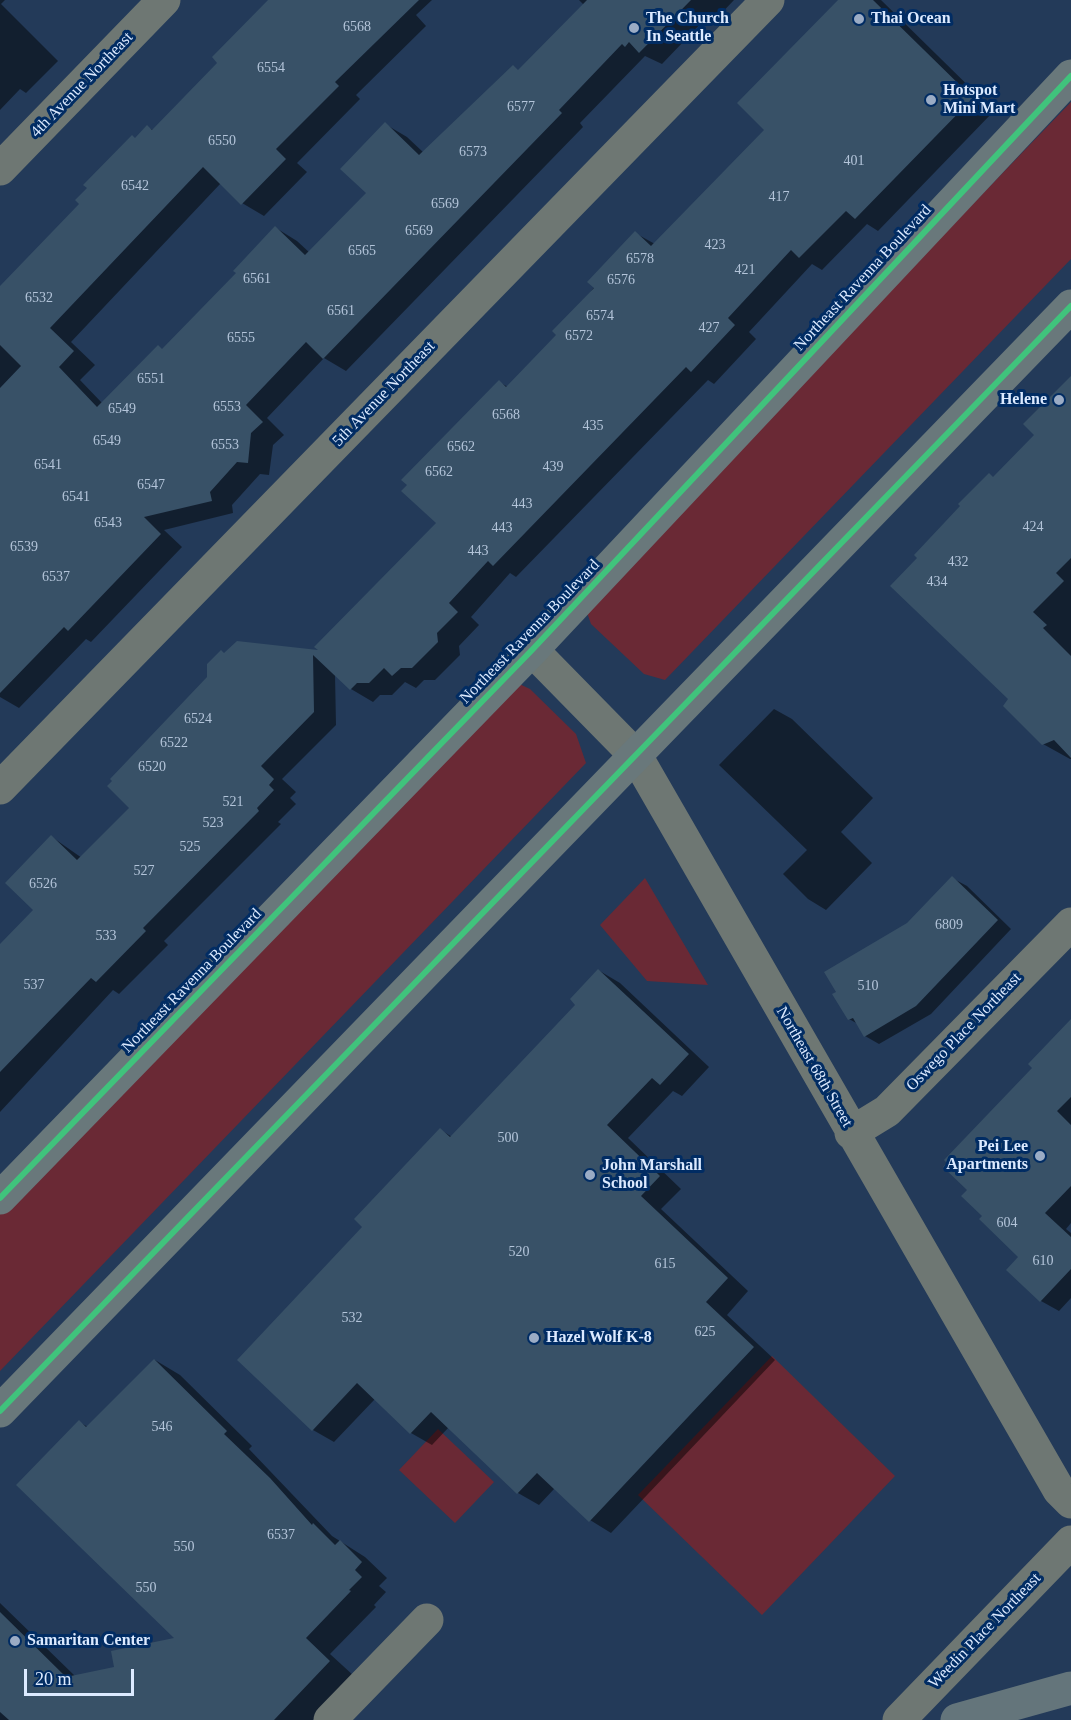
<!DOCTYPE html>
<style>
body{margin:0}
#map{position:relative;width:1071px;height:1720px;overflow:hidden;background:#233a59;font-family:Georgia,serif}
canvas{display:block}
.scale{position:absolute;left:24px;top:1669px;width:110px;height:27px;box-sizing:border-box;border:3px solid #dceaff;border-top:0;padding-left:8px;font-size:18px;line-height:21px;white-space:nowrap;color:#dceaff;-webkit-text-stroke:4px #012c63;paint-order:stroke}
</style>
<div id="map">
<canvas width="1071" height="1720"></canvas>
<div class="scale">20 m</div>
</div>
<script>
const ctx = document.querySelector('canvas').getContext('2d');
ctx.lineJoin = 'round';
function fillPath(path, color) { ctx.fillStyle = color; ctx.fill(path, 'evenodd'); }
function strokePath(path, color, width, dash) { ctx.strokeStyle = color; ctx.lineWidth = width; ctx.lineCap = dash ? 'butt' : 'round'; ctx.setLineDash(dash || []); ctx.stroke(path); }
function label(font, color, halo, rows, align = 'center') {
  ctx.font = font + ' Georgia,serif'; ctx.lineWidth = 6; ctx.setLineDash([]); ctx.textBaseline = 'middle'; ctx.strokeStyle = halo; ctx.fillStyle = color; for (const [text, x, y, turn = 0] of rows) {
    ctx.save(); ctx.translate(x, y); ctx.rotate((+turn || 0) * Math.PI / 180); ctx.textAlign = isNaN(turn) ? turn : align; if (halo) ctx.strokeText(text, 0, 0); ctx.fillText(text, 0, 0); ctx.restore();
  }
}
const green = new Path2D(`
 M1071,102V259L665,680L644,674L591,624L585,607Z
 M513,681L530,689L576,734L586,763L0,1371V1214Z
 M645,878L708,985L647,981L600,925Z
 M772,1356L895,1476L762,1615L638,1495Z
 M438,1429L494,1482L455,1523L399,1470Z`);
const shadow = new Path2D(`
 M0,0H5L1,4L58,61L26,93L20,89L0,110Z
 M271,0H432L416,15L426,26L356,95L360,99L297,163L307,172L264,216L242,203L221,183L71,342L95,365L80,380L103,404L164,350L238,273L276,228L297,241L310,253L368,193L385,124L407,137L424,153L519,71L584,5L579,0H734L716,19L709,15L662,64L645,56L580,123L583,127L346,371L324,358L267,418L284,435L273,445L269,475L260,474L232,505L233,513L164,530L182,547L91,642L86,639L19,708L0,697V288L81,204L147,127L153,130L220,63Z
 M840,0H881L994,111L878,231L867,224L822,270L812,264L749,332L756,339L714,384L708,380L516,577L510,573L471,617L479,625L459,646L460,655L435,680H424L416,688L405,682L392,695H380L373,702L351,689L335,674L336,725L282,779L296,792L290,798L296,804L278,822L281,824L164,941L168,945L119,994L113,990L0,1112V946L35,910L52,837L82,858L131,808L225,655L322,652L438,523L499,382L508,387L558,335L635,233L655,244L766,130Z
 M1071,378V759H1070L1043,744L1010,699L994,478L1036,435Z
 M774,709L792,719L873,798L841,832L872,863L826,910L808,899L783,874L807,850L719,765Z
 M952,878L967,886L1011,929L931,1014L879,1044L865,1036L858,1024L849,1019L908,924Z
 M598,970L620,983L709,1067L682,1096L673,1091L628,1138L681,1189L661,1209L748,1291L727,1315L775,1360L611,1533L590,1520L555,1488L539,1505L518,1493L449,1427L432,1445L411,1433L375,1399L334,1442L313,1430L365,1227L441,1130L452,1137L578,1005Z
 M1071,1027V1223L1066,1229L1071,1233V1298L1059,1311L1041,1301L1008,1270L1021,1257Z
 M155,1360L180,1375L252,1446L249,1449L332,1536L365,1557L387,1578L379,1586L386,1592L374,1605L376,1607L330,1654L354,1676L313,1720H0V1603L75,1676L116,1668L177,1639L79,1422L88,1427Z`);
const building = new Path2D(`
 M268,0H419L335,82L339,86L276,149L286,159L241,205L203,167L50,328L74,351L59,367L97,407L158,345L162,349L236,273L233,271L275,226L305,255L366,193L340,169L385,122L419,155L513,65L518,70L587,0H691L639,53L629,42L625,47L622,44L559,110L562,113L323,359L306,342L246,405L263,422L251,433L248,463L237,462L210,492L212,501L144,517L161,534L68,631L64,627L0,693V388L21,366L0,345V286L79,204L75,200L87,188L83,185L132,135L135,138L147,125L152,130L217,63L212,57Z
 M838,0H873L973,98L855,219L846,211L799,258L791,250L728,318L735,325L691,372L686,367L493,566L488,561L449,603L458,612L437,633L438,642L412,668H401L392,676L384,668L369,683H357L350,690L313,655L314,712L261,766L274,779L269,785L274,790L257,808L259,811L143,928L146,931L96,982L91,978L0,1072V944L33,910L5,883L51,835L77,860L129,808L107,786L112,781L110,779L207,677V664L221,650L224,653L237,641L318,650L314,647L436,523L401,491L407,485L401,480L499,380L506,387L556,335L552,331L594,288L587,282L635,231L651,246L764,130L737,103Z
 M1071,376V558L1056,573L1064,581L1033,612L1047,625L1043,628L1071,656V758L1054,740L1042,745L1003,706L1008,699L890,586L917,558L914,555L960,506L958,504L989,473L993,477L1034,435L1023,424Z
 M952,876L998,920L916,1006L864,1037L853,1018L848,1020L832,994L836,992L824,972L907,923Z
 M598,969L689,1054L660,1085L652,1078L607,1125L660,1176L641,1196L728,1278L706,1302L754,1347L589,1522L537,1473L517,1494L431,1412L410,1434L357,1383L312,1431L237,1360L362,1227L354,1219L440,1128L450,1137L575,1005L570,999Z
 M1071,1019V1097L1057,1111L1071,1125V1186L1045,1213L1071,1237V1269L1040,1302L1006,1270L1018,1257L979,1219L982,1216L961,1196L967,1190L943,1167L947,1163L944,1160L1032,1068L1028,1064Z
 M154,1359L227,1431L224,1434L270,1478L312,1525L313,1523L335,1545L340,1540L362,1562L355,1570L362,1577L349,1590L351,1591L306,1638L330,1661L274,1720H9L0,1712V1612L66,1677L114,1667L111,1651L174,1638L16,1485L79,1420L86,1427Z`);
const minor = new Path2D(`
 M0,169L164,0
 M532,650L636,756L1059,1490L1071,1502
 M0,788L768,0
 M851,1133L887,1111L1071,924
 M330,1720L427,1620
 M899,1720L1071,1542`);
const major = new Path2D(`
 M0,1198L532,650L1071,76
 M0,1411L1071,306`);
const highway = new Path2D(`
 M957,1720L1071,1688`);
const cycleway = new Path2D(`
 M0,1198L532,650L1071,76
 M0,1411L1071,306`);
const markers = [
 [859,19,6,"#9bacc5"],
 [634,28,6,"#9bacc5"],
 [931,100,6,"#9bacc5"],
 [1059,400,6,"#9bacc5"],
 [1040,1156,6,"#9bacc5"],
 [590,1175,6,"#9bacc5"],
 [534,1338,6,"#9bacc5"],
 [15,1641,6,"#9bacc5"]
];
const numberNames = [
 ["6568",357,27],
 ["6554",271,68],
 ["6577",521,107],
 ["6550",222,141],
 ["6573",473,152],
 ["401",854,161],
 ["6542",135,186],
 ["417",779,197],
 ["6569",445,204],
 ["6569",419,231],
 ["423",715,245],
 ["6565",362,251],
 ["6578",640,259],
 ["421",745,270],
 ["6561",257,279],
 ["6576",621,280],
 ["6532",39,298],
 ["6561",341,311],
 ["6574",600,316],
 ["427",709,328],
 ["6572",579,336],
 ["6555",241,338],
 ["6551",151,379],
 ["6553",227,407],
 ["6549",122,409],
 ["6568",506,415],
 ["435",593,426],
 ["6549",107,441],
 ["6553",225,445],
 ["6562",461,447],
 ["6541",48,465],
 ["439",553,467],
 ["6562",439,472],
 ["6547",151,485],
 ["6541",76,497],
 ["443",522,504],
 ["6543",108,523],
 ["424",1033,527],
 ["443",502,528],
 ["6539",24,547],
 ["443",478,551],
 ["432",958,562],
 ["6537",56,577],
 ["434",937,582],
 ["6524",198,719],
 ["6522",174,743],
 ["6520",152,767],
 ["521",233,802],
 ["523",213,823],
 ["525",190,847],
 ["527",144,871],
 ["6526",43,884],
 ["6809",949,925],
 ["533",106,936],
 ["537",34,985],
 ["510",868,986],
 ["500",508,1138],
 ["604",1007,1223],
 ["520",519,1252],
 ["610",1043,1261],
 ["615",665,1264],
 ["532",352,1318],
 ["625",705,1332],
 ["546",162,1427],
 ["6537",281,1535],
 ["550",184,1547],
 ["550",146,1588]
];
const poiNames = [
 ["The Church",646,19],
 ["In Seattle",646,37],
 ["Thai Ocean",871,19],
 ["Hotspot",943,91],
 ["Mini Mart",943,109],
 ["Helene",1047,400,"right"],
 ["Pei Lee",1028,1147,"right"],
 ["Apartments",1028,1165,"right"],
 ["John Marshall",602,1166],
 ["School",602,1184],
 ["Hazel Wolf K-8",546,1338],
 ["Samaritan Center",27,1641]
];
const streetNames = [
 ["4th Avenue Northeast",82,85,-46],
 ["Northeast Ravenna Boulevard",863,278,-47],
 ["5th Avenue Northeast",384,394,-46],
 ["Northeast Ravenna Boulevard",530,632,-46],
 ["Northeast Ravenna Boulevard",192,981,-46],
 ["Oswego Place Northeast",964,1032,-46],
 ["Northeast 68th Street",814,1067,60],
 ["Weedin Place Northeast",985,1631,-46]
];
fillPath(green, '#6a2935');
fillPath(shadow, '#0007');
fillPath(building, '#385167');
strokePath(minor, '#6e7773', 33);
strokePath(major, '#69787b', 33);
strokePath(highway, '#64757b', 33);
strokePath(cycleway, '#40c37c', 6);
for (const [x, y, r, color] of markers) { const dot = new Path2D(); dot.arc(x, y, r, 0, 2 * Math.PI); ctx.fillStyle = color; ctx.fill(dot); strokePath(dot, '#012c63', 2); }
label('14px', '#b3c4d9', null, numberNames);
label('bold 16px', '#dceaff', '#012c63', poiNames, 'left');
label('16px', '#dceaff', '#012c63', streetNames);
</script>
